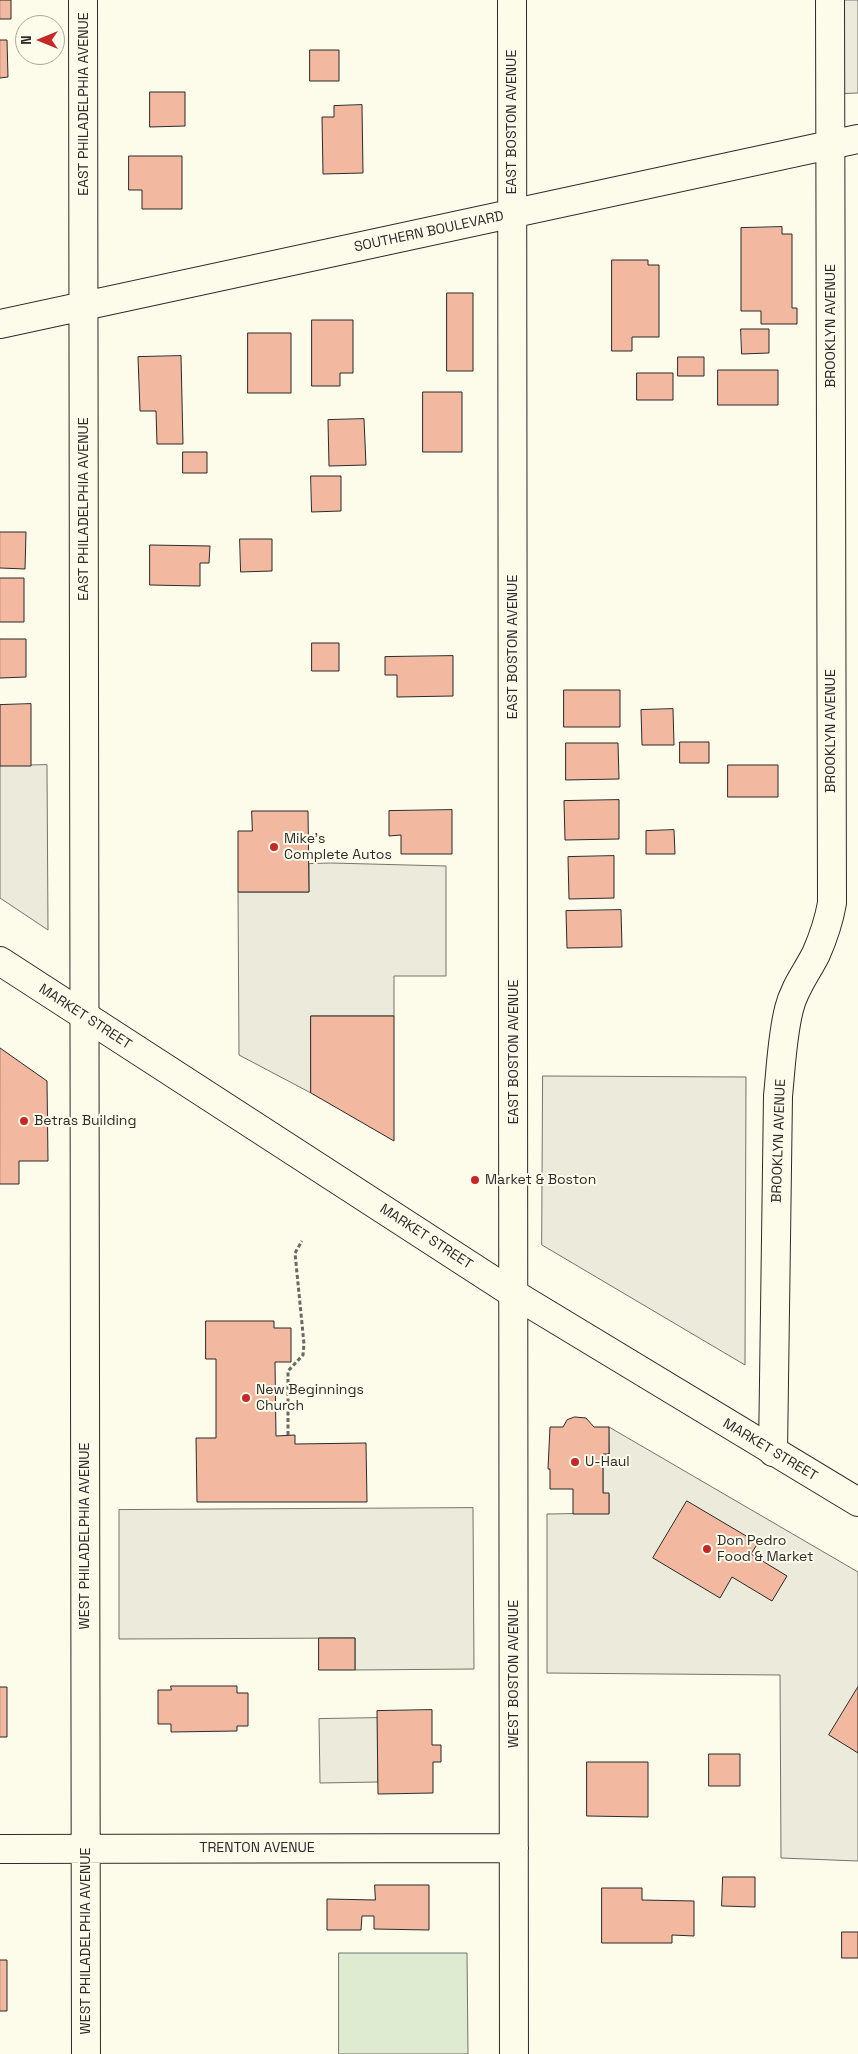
<!DOCTYPE html>
<style>
body{margin:0}
#map{position:relative;width:858px;height:2054px;overflow:hidden;background:#fdfbea;font-family:"Space Grotesk",sans-serif}
canvas{display:block}
.north{position:absolute;left:15px;top:15px;width:50px;height:50px;box-sizing:border-box;background:#fdfbea;border:1px solid #a9a89e;border-radius:50%;rotate:270deg;font-size:14px;font-weight:700;line-height:20px;text-align:center;color:#2b2b2b}
.north::after{content:'';display:block;margin:auto;width:18px;height:22px;background:#c62828;clip-path:polygon(50% 0,100% 100%,50% 72%,0 100%)}
</style>
<div id="map">
<canvas width="858" height="2054"></canvas>
<div class="north">N</div>
</div>
<script>
const ctx = document.querySelector('canvas').getContext('2d');
ctx.lineJoin = 'round';
function fillPath(path, color) { ctx.fillStyle = color; ctx.fill(path, 'evenodd'); }
function strokePath(path, color, width, dash) { ctx.strokeStyle = color; ctx.lineWidth = width; ctx.lineCap = dash ? 'butt' : 'round'; ctx.setLineDash(dash || []); ctx.stroke(path); }
function label(font, color, halo, rows, align = 'center') {
  ctx.font = font + ' "Space Grotesk",sans-serif'; ctx.lineWidth = 4; ctx.setLineDash([]); ctx.textBaseline = 'middle'; ctx.strokeStyle = halo; ctx.fillStyle = color; for (const [text, x, y, turn = 0] of rows) {
    ctx.save(); ctx.translate(x, y); ctx.rotate((+turn || 0) * Math.PI / 180); ctx.textAlign = isNaN(turn) ? turn : align; if (halo) ctx.strokeText(text, 0, 0); ctx.fillText(text, 0, 0); ctx.restore();
  }
}
const green = new Path2D(`
 M339,1953H467L468,2054H339Z`);
const parking = new Path2D(`
 M830,0H858V93L830,94Z
 M47,765L48,930L0,898V766Z
 M331,863L446,866V976H394V1016H311V1093L239,1055L238,892H309V864Z
 M543,1076L746,1077L745,1365L542,1245Z
 M609,1427L858,1572V1861L781,1858L780,1675L547,1673V1514L609,1513V1494L603,1493V1454H609Z
 M473,1508L474,1669L355,1670V1638L119,1639V1510Z
 M378,1718V1782L320,1783L319,1719Z`);
const building = new Path2D(`
 M0,0H11V19H0Z
 M0,40H7L8,77L0,78Z
 M310,50H339V81H310Z
 M150,92H185V126L150,127Z
 M362,105L363,173L323,174L322,117H334V106Z
 M129,156H182V209H142V190H129Z
 M782,227V234H792V308H797V324H761V311H741V228Z
 M612,260H648V265H659V337H632V351H612Z
 M447,293H473V371H447Z
 M312,320H353V373H340V386H312Z
 M741,329H769V353L742,354Z
 M248,333H291V393H248Z
 M181,356L183,444H157L156,411H140L138,357Z
 M678,357H704V376H678Z
 M718,370H778V405H718Z
 M637,373H673V400H637Z
 M423,392H462V452H423Z
 M364,419L366,465L329,466L328,420Z
 M183,452H207V473H183Z
 M311,476H341V511L312,512Z
 M0,532H26L25,569L0,568Z
 M240,539H272V571L241,572Z
 M150,545L210,546L209,563H200V586L150,585Z
 M0,578H24V622H0Z
 M0,639H26V677L0,678Z
 M312,643H339V671H312Z
 M453,656V696L397,697V675H385V657Z
 M564,690H620V727H564Z
 M31,704V766H0V705Z
 M673,709L674,745H642L641,710Z
 M680,742H709V763H680Z
 M566,743H618L619,779L566,780Z
 M728,765H778V797H728Z
 M619,800V839L565,840L564,801Z
 M452,810V854H401V835L389,836V811Z
 M252,811H308L309,892H238V831H252Z
 M674,830L675,854H646V831Z
 M614,856V898L569,899L568,857Z
 M621,910L622,947L567,948L566,911Z
 M311,1016H394V1141L311,1093Z
 M0,1048L47,1081L48,1161H19V1184H0Z
 M206,1321H274V1328H291V1362H275L276,1436L295,1435V1444L366,1443L367,1502H197L196,1438H216V1359H206Z
 M575,1417L586,1418L594,1427H609V1454H603V1493H609V1514H573V1489H550V1469H548L550,1427H563L567,1420Z
 M687,1501L758,1543L751,1554L787,1576L772,1601L732,1577L720,1598L653,1558Z
 M319,1638H355V1670H319Z
 M171,1686H237V1693H248V1726H237V1731L171,1732V1724H158V1690H171Z
 M0,1687H7V1737H0Z
 M858,1687V1753L829,1735Z
 M432,1710V1745H441V1762H433V1793L378,1794L377,1711Z
 M709,1754H740V1786H709Z
 M587,1762H648V1817L587,1816Z
 M723,1877H755V1907L722,1906Z
 M375,1885H429V1930L374,1929V1916H362L361,1930H327V1899L375,1900Z
 M602,1888H642V1900L694,1901V1936L672,1935V1943H602Z
 M842,1932H858V1958H842Z
 M0,1960H7V2011H0Z`);
const path = new Path2D(`
 M288,1435V1371L303,1355L304,1344L295,1253L302,1241`);
const minor = new Path2D(`
 M83,0L86,2054
 M512,0L514,2054
 M0,324L858,139
 M773,1452L778,1096C781,1067 782,1037 789,1009C794,988 807,972 816,954C823,938 829,920 832,903L830,0
 M0,1849L514,1848`);
const major = new Path2D(`
 M0,961L514,1294L858,1502`);
const markers = [
 [274,847,5,"#c62828"],
 [24,1121,5,"#c62828"],
 [475,1180,5,"#c62828"],
 [246,1398,5,"#c62828"],
 [575,1462,5,"#c62828"],
 [707,1549,5,"#c62828"]
];
const streetNames = [
 ["EAST PHILADELPHIA AVENUE",84,104,-90],
 ["EAST BOSTON AVENUE",512,122,-90],
 ["SOUTHERN BOULEVARD",429,232,-12],
 ["BROOKLYN AVENUE",831,326,-90],
 ["EAST PHILADELPHIA AVENUE",84,509,-90],
 ["EAST BOSTON AVENUE",513,647,-90],
 ["BROOKLYN AVENUE",831,731,-90],
 ["MARKET STREET",85,1017,33],
 ["EAST BOSTON AVENUE",514,1052,-90],
 ["BROOKLYN AVENUE",779,1141,-88],
 ["MARKET STREET",426,1237,33],
 ["MARKET STREET",770,1450,31],
 ["WEST PHILADELPHIA AVENUE",85,1536,-90],
 ["WEST BOSTON AVENUE",514,1674,-90],
 ["TRENTON AVENUE",257,1848],
 ["WEST PHILADELPHIA AVENUE",86,1941,-90]
];
const poiNames = [
 ["Mike's",284,839],
 ["Complete Autos",284,855],
 ["Betras Building",34,1121],
 ["Market & Boston",485,1180],
 ["New Beginnings",256,1390],
 ["Church",256,1406],
 ["U-Haul",585,1462],
 ["Don Pedro",717,1541],
 ["Food & Market",717,1557]
];
fillPath(green, '#deebd1');
strokePath(green, '#74746e', 1);
fillPath(parking, '#eceadb');
strokePath(parking, '#74746e', 1);
fillPath(building, '#f2b8a0');
strokePath(building, '#2b2b2b', 1);
strokePath(minor, '#2b2b2b', 30);
strokePath(major, '#2b2b2b', 30);
strokePath(path, '#6a6964', 3, [4, 2.5]);
strokePath(minor, '#fdfbea', 28);
strokePath(major, '#fdfbea', 28);
for (const [x, y, r, color] of markers) { const dot = new Path2D(); dot.arc(x, y, r, 0, 2 * Math.PI); ctx.fillStyle = color; ctx.fill(dot); strokePath(dot, '#fdfbea', 2); }
label('14px', '#2b2b2b', '#fdfbea', streetNames);
label('14px', '#2b2b2b', '#fdfbea', poiNames, 'left');
</script>
